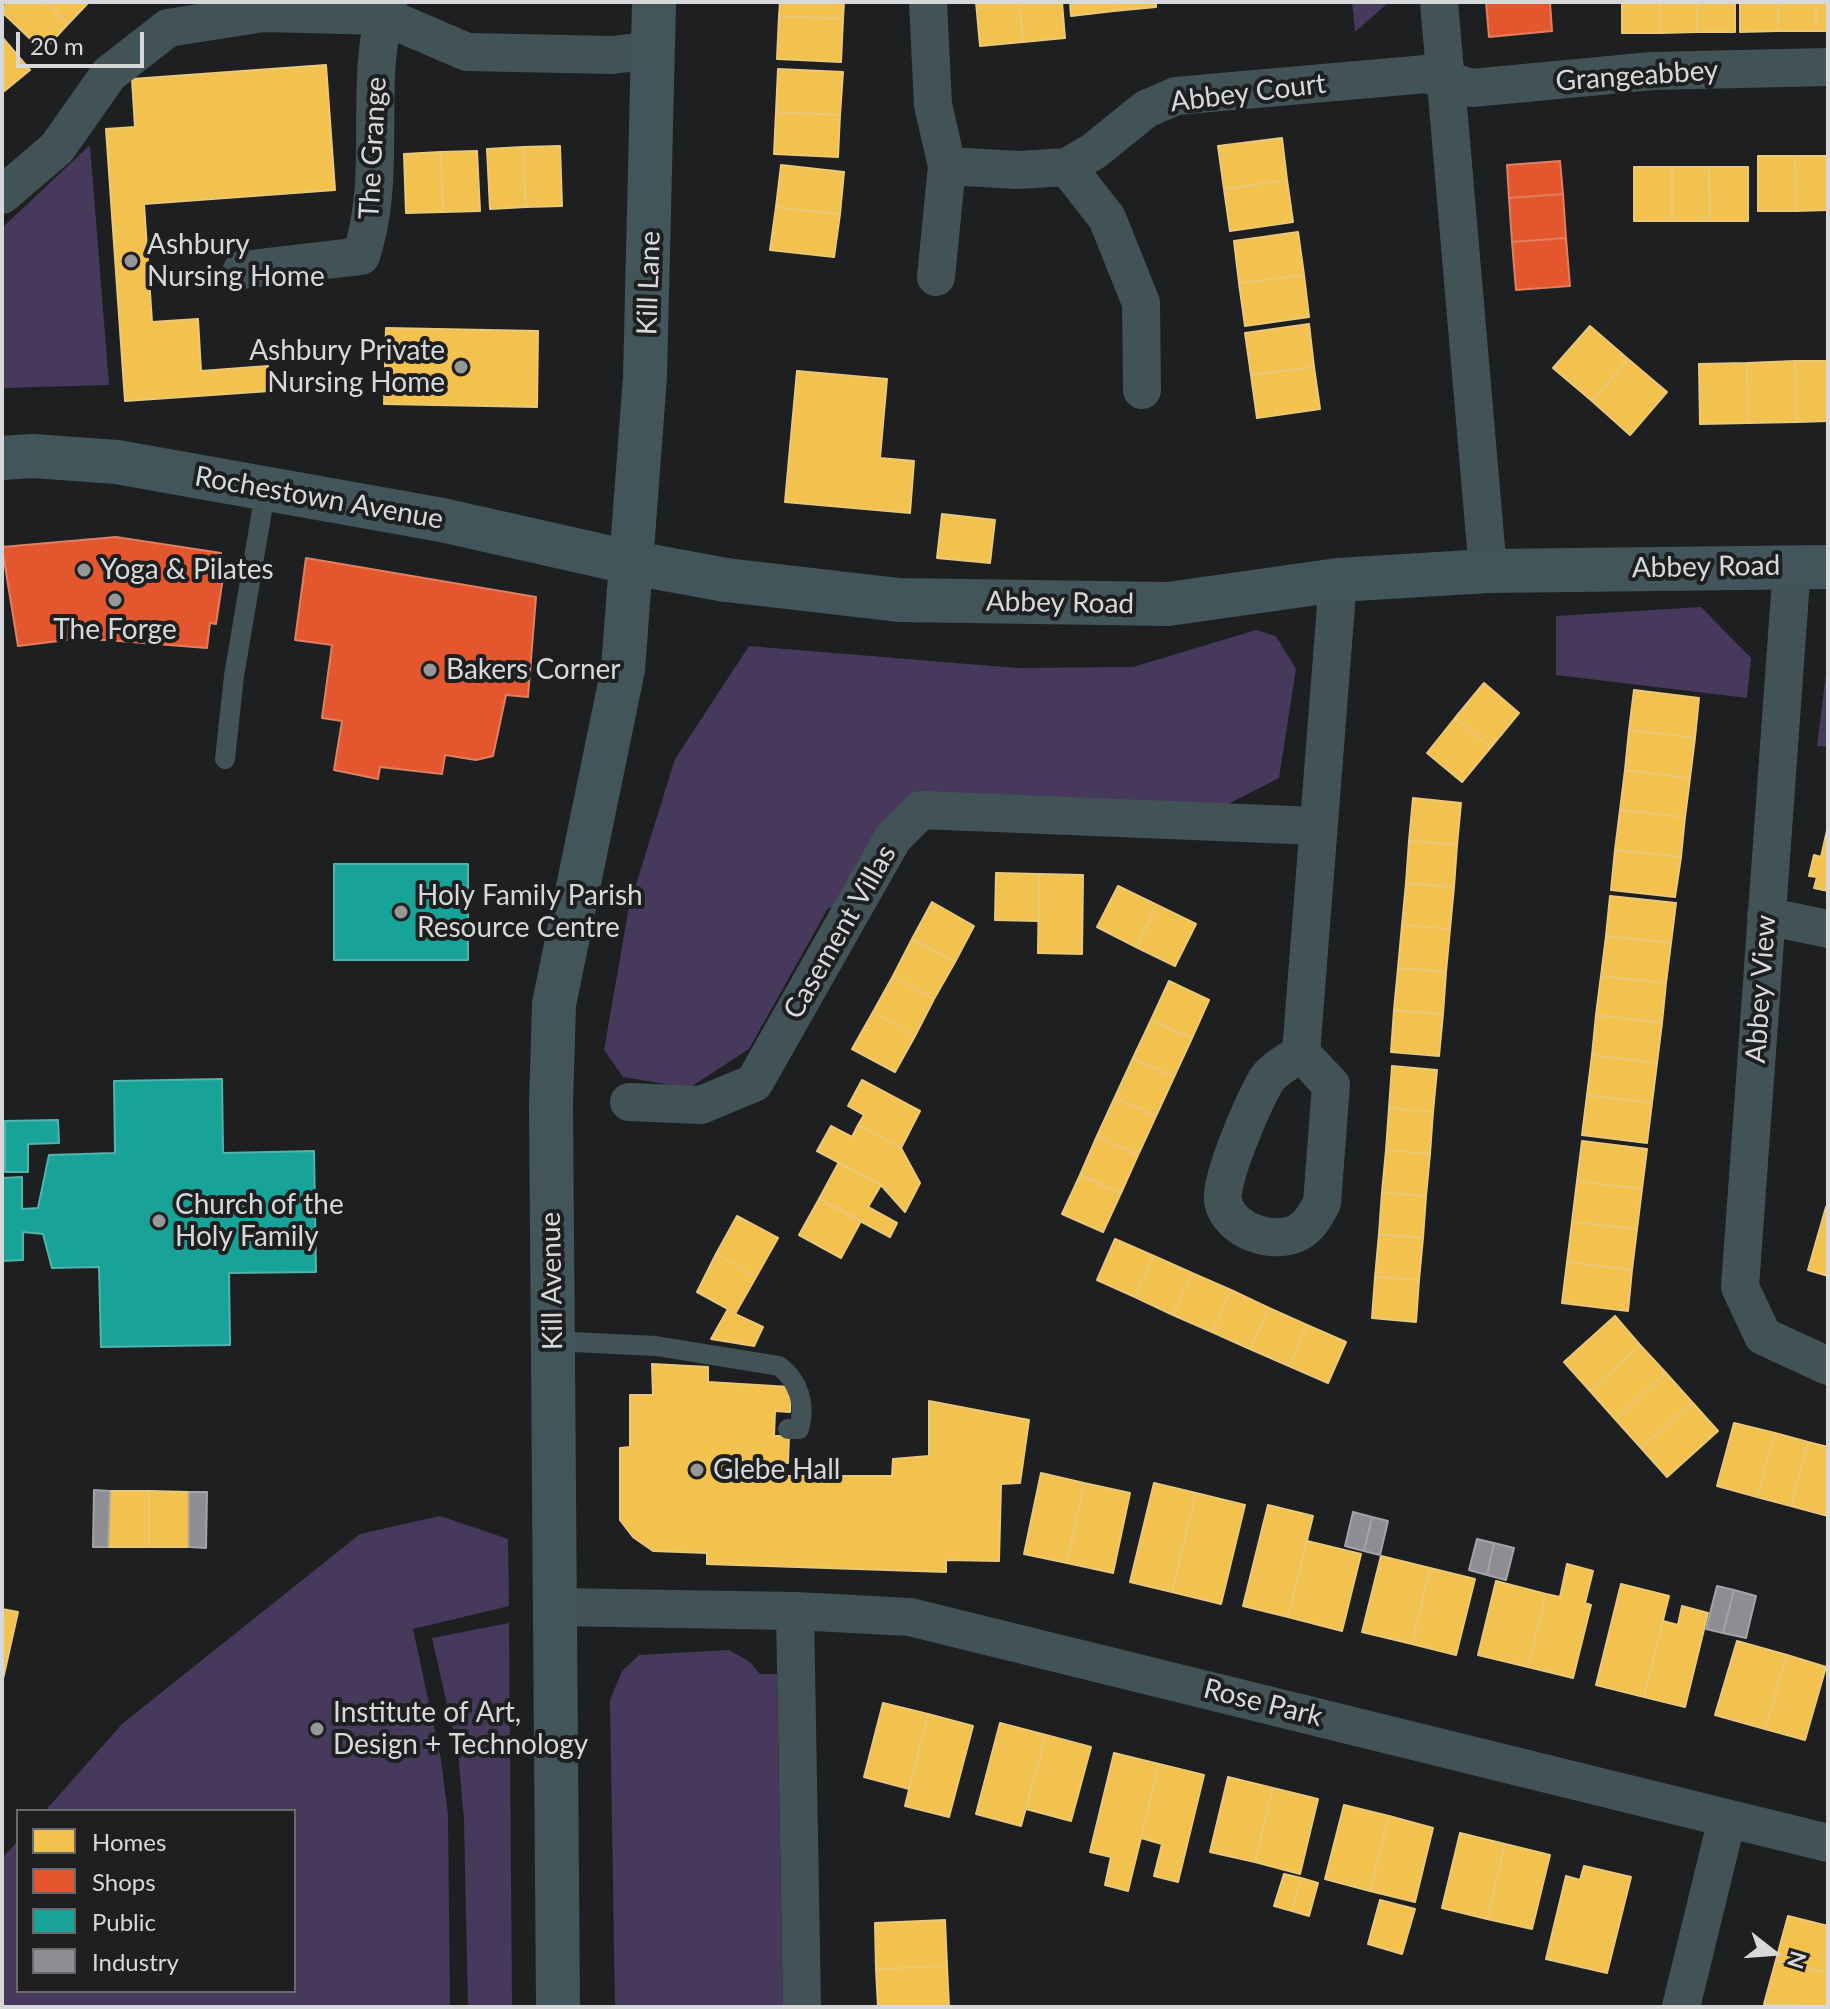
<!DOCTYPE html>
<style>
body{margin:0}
#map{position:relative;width:1830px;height:2009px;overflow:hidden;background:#1e1f20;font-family:Lato,sans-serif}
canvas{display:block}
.frame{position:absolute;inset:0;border:4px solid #d7d8da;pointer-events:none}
.legend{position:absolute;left:16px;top:1809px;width:280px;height:184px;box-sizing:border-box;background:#1d1f21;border:2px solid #67696b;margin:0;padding:10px 14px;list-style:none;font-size:24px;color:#d7d8da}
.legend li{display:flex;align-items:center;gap:16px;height:40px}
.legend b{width:40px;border:2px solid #67696b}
.north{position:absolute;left:1734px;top:1913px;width:80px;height:80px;-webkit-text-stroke:6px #1d1f21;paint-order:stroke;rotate:107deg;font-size:22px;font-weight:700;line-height:32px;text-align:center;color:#d7d8da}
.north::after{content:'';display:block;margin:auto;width:28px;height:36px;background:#d7d8da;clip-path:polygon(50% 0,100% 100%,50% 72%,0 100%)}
.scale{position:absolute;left:16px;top:32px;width:128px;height:36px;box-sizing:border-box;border:4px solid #d7d8da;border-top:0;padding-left:10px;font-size:24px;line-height:28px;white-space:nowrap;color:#d7d8da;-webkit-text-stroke:6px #1d1f21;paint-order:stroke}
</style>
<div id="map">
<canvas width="1830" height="2009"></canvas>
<div class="frame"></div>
<ul class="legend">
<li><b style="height:22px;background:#f2c14e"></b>Homes</li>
<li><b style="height:22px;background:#e4572e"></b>Shops</li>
<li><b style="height:22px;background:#17a398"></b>Public</li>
<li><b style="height:22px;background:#8d8d92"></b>Industry</li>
</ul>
<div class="north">N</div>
<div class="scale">20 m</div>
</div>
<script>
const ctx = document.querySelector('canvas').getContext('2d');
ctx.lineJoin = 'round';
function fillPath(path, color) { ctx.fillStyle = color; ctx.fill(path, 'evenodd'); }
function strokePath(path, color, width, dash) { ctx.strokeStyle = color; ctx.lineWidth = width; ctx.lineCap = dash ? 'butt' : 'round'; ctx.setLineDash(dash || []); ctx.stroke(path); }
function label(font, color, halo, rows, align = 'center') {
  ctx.font = font + ' Lato,sans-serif'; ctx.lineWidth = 8; ctx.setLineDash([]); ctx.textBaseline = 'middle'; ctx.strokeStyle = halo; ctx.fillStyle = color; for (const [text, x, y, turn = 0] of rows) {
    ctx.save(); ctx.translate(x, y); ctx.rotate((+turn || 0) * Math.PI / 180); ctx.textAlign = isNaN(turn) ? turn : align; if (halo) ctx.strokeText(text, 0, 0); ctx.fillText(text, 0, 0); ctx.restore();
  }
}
const green = new Path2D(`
 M1352,2H1389L1355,32Z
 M90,145L109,385L2,388V228Z
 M1701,607L1751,658L1747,698L1556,675V616Z
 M1256,630L1276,636L1296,669L1279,778L1224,806L920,798L842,907L828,908L749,1049L689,1088L623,1077L604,1050L629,907L675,759L749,646L1017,668L1133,667Z
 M1828,657V747L1817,746Z
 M440,1516L508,1539L509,1606L413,1629L441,1760L448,1815L450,2007H2V1858L18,1841V1991H294V1811H45L122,1724L360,1534Z
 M509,1623L512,2007H468L464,1820L458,1753L432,1638Z
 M729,1650L750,1662L760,1674H777L783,2007H615L610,1700L622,1671L639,1655Z`);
const homes = new Path2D(`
 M7,2H45L68,24L43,51L2,12Z
 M45,2H89L68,24Z
 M780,2H844L843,19L779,16Z
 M976,2H1019L1023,42L980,46Z
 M1019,2H1062L1065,38L1023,42Z
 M1070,2H1113L1114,11L1071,16Z
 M1113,2H1156V7L1114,11Z
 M1622,2H1660V33H1622Z
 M1660,2H1697V32L1660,33Z
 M1697,2H1735V32H1697Z
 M1740,2H1778V31L1740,32Z
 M1778,2H1816V31H1778Z
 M1816,2H1828V31H1816Z
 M779,16L843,19L841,62L777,59Z
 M2,37L30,70L2,93Z
 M326,65L335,190L144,204L152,322L198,319L201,371L268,366L270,391L125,401L106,129L135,127L132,79Z
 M778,69L843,72L840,115L776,112Z
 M776,112L840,115L838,157L774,154Z
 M1282,138L1287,180L1224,189L1218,146Z
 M560,146L562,206L526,207L523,147Z
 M523,147L526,207L490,209L487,149Z
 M477,151L480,211L443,212L441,152Z
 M441,152L443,212L406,213L404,154Z
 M1758,156H1795L1796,211H1758Z
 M1795,156H1828V210L1796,211Z
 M781,165L844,172L840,214L776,207Z
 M1634,167H1672V221H1634Z
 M1672,167H1709L1710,221H1672Z
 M1709,167H1748V221H1710Z
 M1287,180L1293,222L1230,231L1224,189Z
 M776,207L840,214L834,257L770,250Z
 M1298,232L1304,275L1239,283L1234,241Z
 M1304,275L1309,317L1245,326L1239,283Z
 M1309,324L1314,367L1251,375L1245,333Z
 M1590,326L1628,359L1592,401L1553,368Z
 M386,328L538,331L537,407L384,404Z
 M1628,359L1667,392L1630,435L1592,401Z
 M1795,361L1797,422L1748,423L1747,363Z
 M1795,361H1828V421L1797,422Z
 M1747,363L1748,423L1700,424L1699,364Z
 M1314,367L1320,409L1257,418L1251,375Z
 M797,371L887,379L880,458L914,461L910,513L785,502Z
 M942,514L995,520L990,563L937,558Z
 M1484,683L1519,713L1491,747L1455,718Z
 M1634,690L1699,698L1695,738L1629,730Z
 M1455,718L1491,747L1462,782L1427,753Z
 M1629,730L1695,738L1690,778L1625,770Z
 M1625,770L1690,778L1685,817L1620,810Z
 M1413,798L1461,803L1457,845L1409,841Z
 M1620,810L1685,817L1681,857L1615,850Z
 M1828,826V891L1814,888L1817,877L1809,876L1814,855L1821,857Z
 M1409,841L1457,845L1454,887L1406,883Z
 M1615,850L1681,857L1675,897L1611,890Z
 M996,873L1039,874V921L995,920Z
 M1039,874L1083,875L1082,954L1038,953Z
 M1406,883L1454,887L1450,929L1402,925Z
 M1118,886L1157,905L1136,947L1097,927Z
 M1610,896L1676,903L1671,943L1606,936Z
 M932,902L974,926L955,962L912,939Z
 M1157,905L1196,924L1175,966L1136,947Z
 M1402,925L1450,929L1446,972L1398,968Z
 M1606,936L1671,943L1666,983L1601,976Z
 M912,939L955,962L934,999L893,976Z
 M1398,968L1446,972L1443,1014L1394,1010Z
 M893,976L934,999L915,1036L873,1012Z
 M1601,976L1666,983L1662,1023L1596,1015Z
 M1169,981L1209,1000L1192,1038L1151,1020Z
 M1394,1010L1443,1014L1439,1056L1391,1052Z
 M873,1012L915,1036L895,1072L852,1049Z
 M1596,1015L1662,1023L1657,1063L1592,1055Z
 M1151,1020L1192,1038L1174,1077L1133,1058Z
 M1592,1055L1657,1063L1652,1103L1587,1095Z
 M1133,1058L1174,1077L1156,1116L1115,1097Z
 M1392,1066L1437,1070L1433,1112L1389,1108Z
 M862,1080L920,1111L901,1148L858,1125L864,1115L848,1106Z
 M1587,1095L1652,1103L1647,1143L1582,1135Z
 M1115,1097L1156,1116L1138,1155L1097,1136Z
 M1389,1108L1433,1112L1430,1154L1386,1150Z
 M858,1125L901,1148L920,1183L905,1212L881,1185L817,1151L831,1126L852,1137Z
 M1097,1136L1138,1155L1121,1193L1080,1175Z
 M1582,1141L1647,1149L1642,1189L1577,1181Z
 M1386,1150L1430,1154L1426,1196L1382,1192Z
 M839,1162L881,1185L868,1207L897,1223L890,1237L819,1199Z
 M1080,1175L1121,1193L1103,1232L1062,1214Z
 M1577,1181L1642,1189L1637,1229L1572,1222Z
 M1382,1192L1426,1196L1423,1238L1379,1234Z
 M819,1199L861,1221L841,1258L799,1235Z
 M1826,1207H1828V1276L1808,1270Z
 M737,1216L778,1238L756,1277L716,1254Z
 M1572,1222L1637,1229L1632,1270L1567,1262Z
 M1379,1234L1423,1238L1419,1280L1375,1277Z
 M1115,1239L1154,1256L1135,1297L1097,1280Z
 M716,1254L756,1277L735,1314L763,1327L754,1346L711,1339L728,1309L697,1292Z
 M1154,1256L1192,1273L1173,1315L1135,1297Z
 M1567,1262L1632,1270L1628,1311L1562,1303Z
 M1192,1273L1231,1290L1212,1332L1173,1315Z
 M1375,1277L1419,1280L1416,1322L1372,1318Z
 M1231,1290L1269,1308L1250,1349L1212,1332Z
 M1269,1308L1307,1325L1289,1366L1250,1349Z
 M1615,1316L1640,1345L1590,1391L1564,1362Z
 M1307,1325L1346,1342L1328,1383L1289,1366Z
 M1640,1345L1666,1373L1615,1419L1590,1391Z
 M652,1364L708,1367V1382L790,1387V1412L775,1411L774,1436H789L788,1463L775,1464L774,1476H892L893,1459L929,1456V1401L1029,1420L1020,1483L1001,1484L999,1561L946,1560V1572L707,1564V1553L653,1551L633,1537L620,1520V1448L630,1447V1395H653Z
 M1666,1373L1692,1402L1641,1448L1615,1419Z
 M1692,1402L1718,1431L1667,1477L1641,1448Z
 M1734,1423L1775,1433L1757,1497L1717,1486Z
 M1775,1433L1808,1442L1791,1506L1757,1497Z
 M1808,1442L1828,1447V1516L1791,1506Z
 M1041,1473L1084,1483L1067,1563L1024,1554Z
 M1084,1483L1130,1493L1113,1573L1067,1563Z
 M1154,1483L1196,1493L1172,1592L1130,1582Z
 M110,1491H149V1547H108Z
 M149,1491L189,1492V1547H149Z
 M1196,1493L1245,1505L1221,1604L1172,1592Z
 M1268,1505L1313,1516L1288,1617L1243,1606Z
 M1307,1541L1361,1554L1342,1631L1288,1617Z
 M1381,1556L1430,1568L1412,1644L1362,1632Z
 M1567,1564L1593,1571L1585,1603L1591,1605L1573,1678L1528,1667L1546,1594L1560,1597Z
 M1430,1568L1475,1579L1456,1655L1412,1644Z
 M1496,1581L1546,1594L1528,1667L1478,1655Z
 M1621,1584L1669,1596L1644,1697L1596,1685Z
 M1682,1606L1708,1613L1685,1707L1644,1697L1663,1621L1678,1625Z
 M2,1609L18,1612L3,1679L2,1678Z
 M1737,1641L1787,1655L1765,1729L1715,1715Z
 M1787,1655L1826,1667L1805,1740L1765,1729Z
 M883,1703L928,1714L909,1789L864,1777Z
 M928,1714L973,1726L949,1817L905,1806Z
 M1000,1723L1046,1735L1021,1826L976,1814Z
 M1046,1735L1091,1747L1071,1821L1026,1809Z
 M1114,1753L1159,1764L1128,1891L1105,1885L1111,1857L1090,1852Z
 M1159,1764L1204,1775L1178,1882L1154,1876L1162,1844L1141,1838Z
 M1228,1777L1273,1788L1255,1862L1210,1852Z
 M1273,1788L1318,1799L1300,1874L1255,1862Z
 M1344,1805L1389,1816L1370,1891L1325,1879Z
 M1389,1816L1433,1828L1415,1902L1370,1891Z
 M1460,1833L1505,1844L1487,1919L1442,1908Z
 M1505,1844L1550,1855L1532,1929L1487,1919Z
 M1584,1866L1631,1877L1607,1973L1546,1959L1566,1876L1580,1880Z
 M1284,1874L1301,1878L1292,1911L1274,1906Z
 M1301,1878L1318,1883L1309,1916L1292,1911Z
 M1380,1900L1415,1909L1402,1954L1368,1944Z
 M1788,1916L1828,1926V1973L1776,1960Z
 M945,1920L947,1966L876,1969L875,1923Z
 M1776,1960L1828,1973V2007L1764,2004Z
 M947,1966L949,2007H878L876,1969Z`);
const shops = new Path2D(`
 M1486,2H1550L1552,31L1489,37Z
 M1560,161L1563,194L1509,198L1507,165Z
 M1563,194L1566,238L1512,242L1509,198Z
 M1566,238L1570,286L1516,290L1512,242Z
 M116,537L221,553L218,576L223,577L216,624L210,623L207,648L106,640H67L18,646L2,547Z
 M306,558L536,597L528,697L506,695L493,756L476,760L445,755L442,774L380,767L378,779L334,770L342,721L322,718L332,645L295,640Z`);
const public = new Path2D(`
 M334,864H468V960H334Z
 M222,1079L223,1153L314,1151L316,1272L229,1273L230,1345L101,1347L99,1267L52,1268L43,1234L23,1232V1260L2,1261V1178L22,1177V1209L38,1208L49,1155L115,1153L114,1081Z
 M58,1120L59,1143L28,1144V1172H5V1121Z`);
const industry = new Path2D(`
 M94,1490L110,1491L108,1547H93Z
 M189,1492H207L206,1548L189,1547Z
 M1353,1512L1372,1517L1364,1551L1345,1546Z
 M1372,1517L1388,1521L1380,1555L1364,1551Z
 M1477,1539L1494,1543L1487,1575L1469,1570Z
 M1494,1543L1514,1548L1506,1580L1487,1575Z
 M1717,1586L1734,1590L1723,1633L1706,1629Z
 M1734,1590L1756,1596L1746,1638L1723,1633Z`);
const lane = new Path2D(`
 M225,759L234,676L266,487
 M552,1341L656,1346L779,1366C799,1381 806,1405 799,1429H788`);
const street = new Path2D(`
 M928,2L933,105L947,166L1018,170L1067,167L1094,151L1146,109L1176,96L1426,74L1472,88L1652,71L1828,67
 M1439,2L1488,571
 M1067,167L1107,218L1141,303L1142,390
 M2,195L57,148L109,74L168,28L263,13L383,16L467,52L612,55L654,50
 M242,270L361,256C389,171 362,82 388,2
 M936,277L947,166
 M1792,566L1740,1287L1763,1336L1828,1366
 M1766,916L1828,929
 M1301,1053L1331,1085L1322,1203C1316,1214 1310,1226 1299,1232C1274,1246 1229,1231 1223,1201C1219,1180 1255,1099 1267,1079C1274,1069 1291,1060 1301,1053L1338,580
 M629,1102L701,1105L754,1083L893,838L921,810L1317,826
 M556,1607L795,1611L910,1617L1828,1843
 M795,1611L802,2007
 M1681,2007L1727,1819`);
const secondary = new Path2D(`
 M2,458L33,456L117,462L442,520L633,563L726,580L899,600L1168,604L1338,580L1488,571L1828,567
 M558,2007L551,1104L554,1004L623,669L645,377L654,2`);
const markers = [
 [131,261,8,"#969799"],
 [461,367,8,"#969799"],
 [84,570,8,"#969799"],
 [115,600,8,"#969799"],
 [430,670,8,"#969799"],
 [401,912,8,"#969799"],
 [159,1221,8,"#969799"],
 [697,1470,8,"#969799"],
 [317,1729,8,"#969799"]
];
const streetNames = [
 ["Grangeabbey",1637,76,-4],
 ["Abbey Court",1248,93,-7],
 ["The Grange",373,148,-87],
 ["Kill Lane",649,283,-88],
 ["Rochestown Avenue",319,498,10],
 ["Abbey Road",1706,567,-1],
 ["Abbey Road",1060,603,1],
 ["Casement Villas",840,932,-60],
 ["Abbey View",1761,989,-86],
 ["Kill Avenue",552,1281,-91],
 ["Rose Park",1263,1703,14]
];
const poiNames = [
 ["Ashbury",147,245],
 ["Nursing Home",147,277],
 ["Ashbury Private",445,351,"right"],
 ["Nursing Home",445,383,"right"],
 ["Yoga & Pilates",100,570],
 ["The Forge",115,630,"center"],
 ["Bakers Corner",446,670],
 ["Holy Family Parish",417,896],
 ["Resource Centre",417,928],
 ["Church of the",175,1205],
 ["Holy Family",175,1237],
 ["Glebe Hall",713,1470],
 ["Institute of Art,",333,1713],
 ["Design + Technology",333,1745]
];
fillPath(green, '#46395c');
fillPath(homes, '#f2c14e');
strokePath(homes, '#eac878', 2);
fillPath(shops, '#e4572e');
strokePath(shops, '#e07e62', 2);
fillPath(public, '#17a398');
strokePath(public, '#51b3ac', 2);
fillPath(industry, '#8d8d92');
strokePath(industry, '#a3a4a8', 2);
strokePath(lane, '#425358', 20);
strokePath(street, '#425358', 38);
strokePath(secondary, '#41555b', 44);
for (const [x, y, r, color] of markers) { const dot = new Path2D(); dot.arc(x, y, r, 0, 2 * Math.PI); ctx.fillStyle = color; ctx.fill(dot); strokePath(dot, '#1d1f21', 3); }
label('28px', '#d7d8da', '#1d1f21', streetNames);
label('28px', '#d7d8da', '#1d1f21', poiNames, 'left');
</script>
